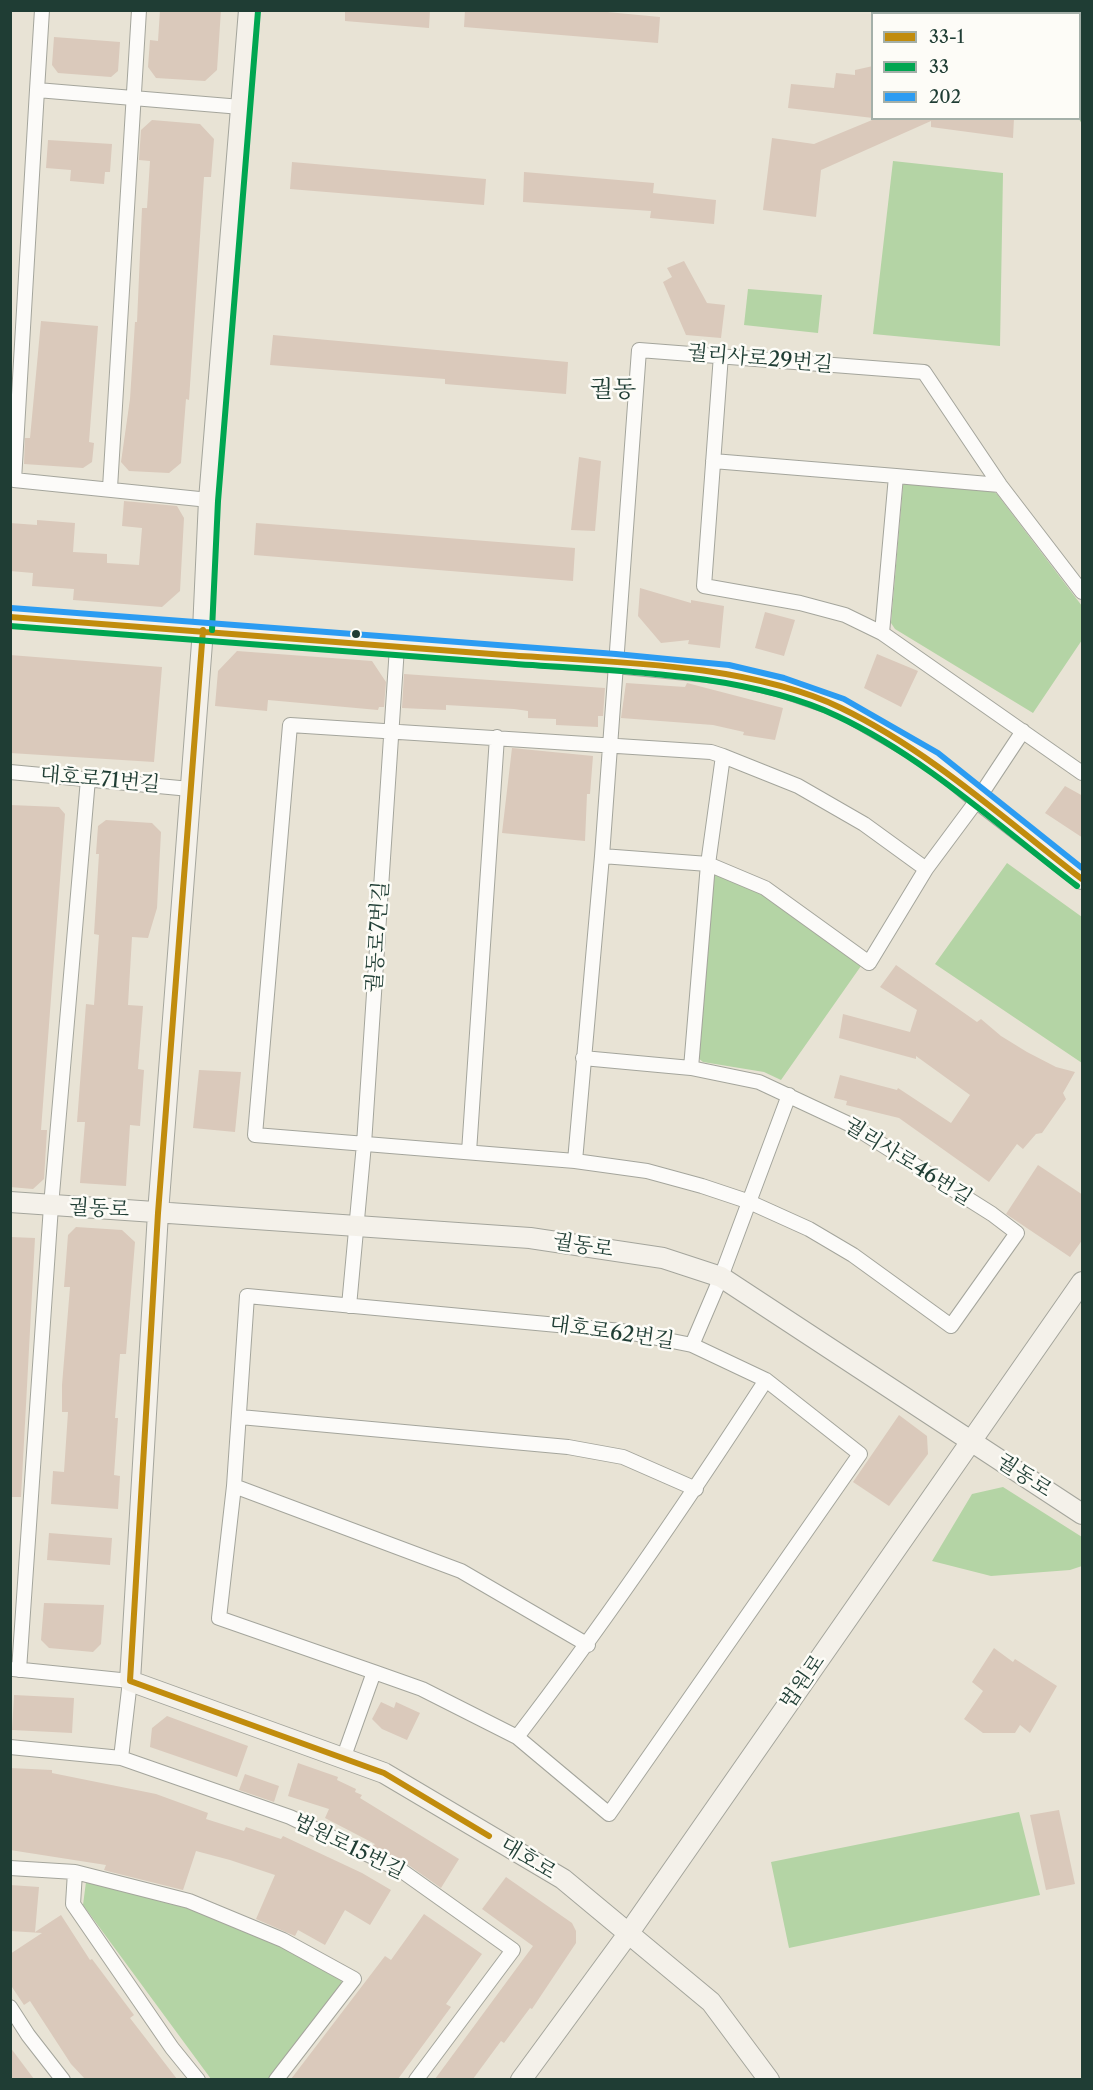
<!DOCTYPE html>
<meta charset="utf-8">
<style>
body{margin:0}
#map{position:relative;width:1093px;height:2090px;overflow:hidden;background:#e8e3d5;font-family:"Libre Caslon Text",serif}
canvas{display:block}
.frame{position:absolute;inset:0;border:12px solid #1f3d34;pointer-events:none}
.legend{position:absolute;left:871px;top:12px;width:210px;height:108px;box-sizing:border-box;background:#fdfcf7;border:2px solid #a4b0a9;margin:0;padding:8px 10px;list-style:none;font-size:18px;color:#1f3d34}
.legend li{display:flex;align-items:center;gap:12px;height:30px}
.legend b{width:30px;border:2px solid #a4b0a9}
</style>
<div id="map">
<canvas width="1093" height="2090"></canvas>
<div class="frame"></div>
<ul class="legend">
<li><b style="height:8px;background:#c18c0d"></b>33-1</li>
<li><b style="height:8px;background:#00a651"></b>33</li>
<li><b style="height:8px;background:#2c9cf2"></b>202</li>
</ul>
</div>
<script>
const ctx = document.querySelector('canvas').getContext('2d');
ctx.lineJoin = 'round';
function fillPath(path, color) { ctx.fillStyle = color; ctx.fill(path, 'evenodd'); }
function strokePath(path, color, width, dash) { ctx.strokeStyle = color; ctx.lineWidth = width; ctx.lineCap = dash ? 'butt' : 'round'; ctx.setLineDash(dash || []); ctx.stroke(path); }
function label(font, color, halo, rows, align = 'center') {
  ctx.font = font + ' "Libre Caslon Text","Noto Serif KR",serif'; ctx.lineWidth = 5; ctx.setLineDash([]); ctx.textBaseline = 'middle'; ctx.strokeStyle = halo; ctx.fillStyle = color; for (const [text, x, y, turn = 0] of rows) {
    ctx.save(); ctx.translate(x, y); ctx.rotate((+turn || 0) * Math.PI / 180); ctx.textAlign = isNaN(turn) ? turn : align; if (halo) ctx.strokeText(text, 0, 0); ctx.fillText(text, 0, 0); ctx.restore();
  }
}
const green = new Path2D(`
 M893,161L1003,173L1000,346L873,334Z
 M748,289L822,295L818,333L744,325Z
 M907,482L990,489L997,494L1082,606V640L1033,713L895,629L891,623L903,485Z
 M1007,863L1082,917V1063L935,964Z
 M717,874L764,894L861,966L781,1080L764,1072L703,1062L698,1058L712,877Z
 M1003,1487L1082,1537V1566L1070,1570L991,1576L932,1561L972,1494Z
 M1019,1812L1040,1895L789,1948L771,1862Z
 M91,1880L191,1908L277,1943L341,1978L342,1985L268,2079H211L83,1905L86,1882Z`);
const forest = new Path2D(`
 M1001,11H1082V124L1079,119L1080,14H1009Z`);
const building = new Path2D(`
 M160,10H221L217,70L205,81L156,78L148,67L150,40L158,41Z
 M345,10H430L429,28L345,21Z
 M465,10H586L660,17L658,43L464,27Z
 M54,37L120,42L118,71L111,77L58,73L52,65Z
 M873,66V118L788,108L791,84L834,88L836,73L855,75V70Z
 M877,118H1014L1013,138L931,127V121L821,170L816,217L763,210L772,138L814,144Z
 M152,120L200,124L214,139L211,177H204L189,400L186,399L181,463L169,473L129,471L121,462L130,399L135,322H137L142,208H147L150,161L139,160L141,130Z
 M48,140L112,144L110,172H105L104,184L70,181L71,170L46,168Z
 M292,162L486,179L484,205L290,189Z
 M524,172L654,183L653,193L716,200L714,224L650,218L651,211L523,202Z
 M684,261L707,303L725,305L721,338L686,335L663,282L672,277L667,268Z
 M41,321L98,326L89,442L94,443L92,462L83,468L24,464L25,438H30Z
 M273,335L568,362L566,394L445,384V379L270,365Z
 M579,457L601,461L595,531L571,530Z
 M124,501L177,506L184,518L180,591L162,607L73,600L74,589L32,586L33,573L10,571V523L37,525V520L75,523L73,552L107,554V563L139,565L142,528L122,526Z
 M256,523L575,548L573,581L254,555Z
 M640,588L691,603V600L724,606L720,648L688,644L689,640L661,643L638,616Z
 M765,612L795,620L784,656L755,648Z
 M237,651L372,661L386,682L384,707H379L378,710L268,700L267,711L215,706L218,671Z
 M877,654L918,671L901,707L864,688Z
 M10,655L162,667L154,762L10,753Z
 M404,674L605,688L603,716H598V727L556,725V719L528,718V711L514,709L446,705V710L402,708Z
 M626,683L685,687L687,683L783,708L775,740L743,735L744,732L713,725L621,718Z
 M512,748L593,756L590,794H587L585,841L502,833Z
 M1065,786L1083,796V838L1045,813Z
 M10,805L59,807L65,814L41,1130H47L44,1179L33,1189L10,1187Z
 M106,820L152,823L161,832L157,908L148,938L132,937L128,1005L143,1006L138,1069L144,1070L140,1126L130,1125L126,1186L80,1183L85,1122H77L86,1004L94,1005L99,935L94,934L99,854H96L98,826Z
 M896,965L977,1022L981,1019L1001,1036L1027,1052L1056,1067L1075,1072L1063,1093L1066,1099L1042,1133L1036,1134L1023,1149L1017,1144L989,1182L899,1118L846,1105L847,1101L834,1098L840,1075L897,1090L898,1088L951,1123L970,1095L916,1056V1059L839,1038L843,1014L910,1032L917,1010L880,987Z
 M199,1070L241,1072L235,1132L193,1128Z
 M1038,1165L1083,1195V1239L1070,1257L1006,1214Z
 M76,1227L122,1230L135,1242L126,1354H120L115,1418H118L114,1475L120,1476L118,1509L51,1504L53,1471L64,1472L68,1412H62V1385L70,1287H64L68,1235Z
 M10,1237L35,1238L21,1497H10Z
 M899,1415L927,1436L928,1454L889,1506L853,1482Z
 M49,1533L112,1538L110,1565L47,1560Z
 M44,1603L104,1605L101,1644L93,1652L49,1648L41,1640Z
 M994,1648L1013,1662L1015,1659L1057,1686L1030,1733L1020,1725L1015,1733H983L964,1719L983,1691L972,1682Z
 M14,1695L74,1698L72,1733L12,1730Z
 M381,1702L394,1708L396,1702L420,1713L407,1740L382,1729L372,1719Z
 M167,1716L248,1746L237,1777L150,1747L152,1728Z
 M298,1763L338,1777L337,1780L356,1789L355,1792L362,1795L360,1798L459,1859L441,1888L407,1864L373,1846L375,1844L325,1818L329,1809L288,1796Z
 M10,1768L52,1770V1773L156,1794L208,1813L206,1819L244,1831L246,1827L281,1839L283,1836L362,1873L391,1890L370,1925L345,1910L325,1945L298,1930L295,1936L256,1919L275,1875L230,1860L196,1851L183,1890L111,1872L104,1870L106,1865L10,1850Z
 M245,1774L279,1786L274,1802L239,1790Z
 M1059,1810L1075,1884L1046,1890L1030,1815Z
 M506,1877L572,1923L576,1931V1943L532,2009L530,2008L504,2043L501,2041L473,2079H435L533,1946L482,1909Z
 M10,1885L39,1887L35,1932L61,1915L90,1960L92,1959L134,2015L130,2018L177,2079H85L71,2064L30,2001L24,2005L10,1984V1954L42,1933L10,1931Z
 M424,1914L482,1954L446,2004L451,2007L398,2079H291L385,1956L391,1960Z
 M10,2047L34,2079H10Z`);
const street = new Path2D(`
 M37,90L42,10
 M721,355L704,586L800,603L845,615L882,633L896,476L1000,485
 M713,461L896,476
 M110,488L139,10
 M209,500L14,480L37,90L241,107
 M882,633L1082,773
 M723,756L711,752L290,725L255,1135L575,1161L647,1171L702,1186L747,1201L809,1229L853,1255L951,1326L1017,1233L992,1214L851,1125L759,1082L691,1068L708,864L723,756L798,786L864,824L926,869L978,799L1023,731
 M10,772L190,789
 M602,856L708,864L765,888L869,963L926,869
 M583,1058L691,1068
 M469,1152L497,737
 M575,1161L602,856L639,350L924,372L1000,485L1082,592
 M349,1306L364,1144L397,647
 M692,1345L721,1277L789,1095
 M240,1417L568,1447L623,1457L696,1489
 M234,1486L461,1571L588,1645
 M13,1669L130,1681L121,1758
 M19,1670L51,1206L88,779
 M517,1737C606,1621 687,1502 766,1380
 M10,1747L121,1758L290,1817L402,1871L513,1950L416,2080
 M343,1759L374,1672L422,1689L517,1737L609,1814L860,1454L766,1380L692,1345L622,1331L247,1296L234,1486L219,1618L374,1672
 M10,1868L75,1872L189,1901L283,1940L354,1979L276,2080
 M75,1872L73,1904L172,2048L198,2080
 M10,2007L28,2035L63,2080`);
const secondary = new Path2D(`
 M249,10L209,500L203,630L158,1213L130,1681L384,1773L563,1879L711,2002L769,2080
 M10,617L615,663L728,674L782,687L840,707L933,761L978,799L1082,879
 M10,1202L530,1238L663,1258L721,1277L1082,1514
 M521,2080L628,1934L1082,1282`);
const bus1 = new Path2D(`
 M10,617C175,630 340,642 505,655C608,662 748,663 841,708C930,751 1004,819 1082,879
 M203,630L158,1213L130,1681L384,1773L489,1836`);
const bus2 = new Path2D(`
 M10,626C174,639 338,651 502,663C605,671 743,671 837,716C923,756 1001,828 1077,886
 M212,630L218,501L258,11`);
const bus3 = new Path2D(`
 M11,608L616,654L729,665L784,678L844,699L938,753L1082,868`);
const markers = [
 [356,634,5,"#1f3d34"]
];
const streetNames = [
 ["궐리사로29번길",760,359,5],
 ["대호로71번길",100,780,5],
 ["궐동로7번길",378,937,-86],
 ["궐리사로46번길",908,1162,32],
 ["궐동로",99,1209,3],
 ["궐동로",583,1246,9],
 ["대호로62번길",612,1333,8],
 ["궐동로",1024,1476,33],
 ["법원로",803,1682,-55],
 ["법원로15번길",349,1847,26],
 ["대호로",528,1859,31]
];
const quarterNames = [
 ["궐동",613,390]
];
fillPath(green, '#b4d4a5');
fillPath(forest, '#a5c59b');
fillPath(building, '#dac9bb');
strokePath(street, '#a4a59c', 16);
strokePath(secondary, '#a4a59c', 22);
strokePath(street, '#fcfbf9', 14);
strokePath(secondary, '#f4f1ea', 20);
strokePath(bus1, '#c18c0d', 6);
strokePath(bus2, '#00a651', 6);
strokePath(bus3, '#2c9cf2', 6);
for (const [x, y, r, color] of markers) { const dot = new Path2D(); dot.arc(x, y, r, 0, 2 * Math.PI); ctx.fillStyle = color; ctx.fill(dot); strokePath(dot, '#fdfcf7', 2); }
label('21px', '#1f3d34', '#fdfcf7', streetNames);
label('24px', '#1f3d34', '#fdfcf7', quarterNames);
</script>
